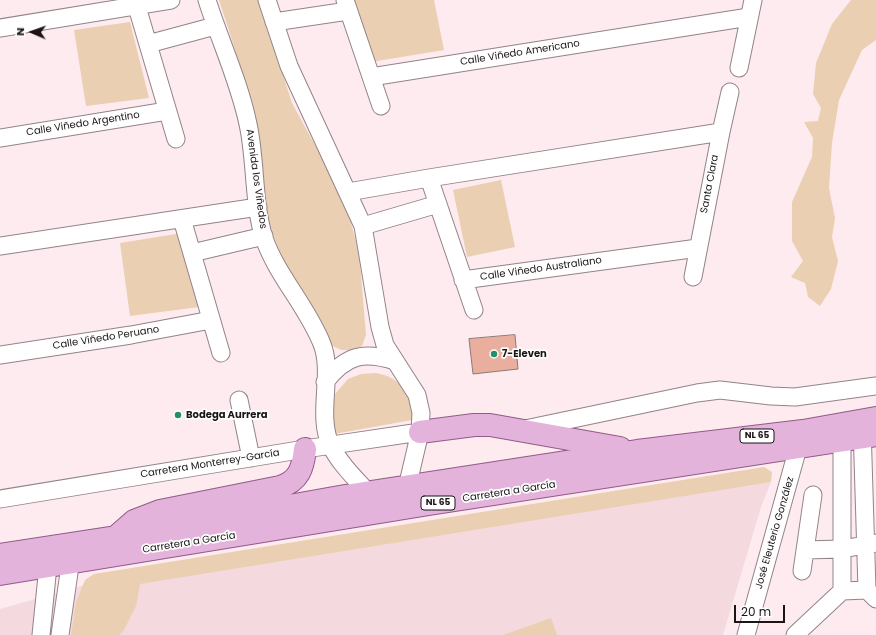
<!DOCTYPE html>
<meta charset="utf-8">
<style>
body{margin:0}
#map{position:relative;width:876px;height:635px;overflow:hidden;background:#fdebef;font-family:Poppins,sans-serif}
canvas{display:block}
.north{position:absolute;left:12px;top:12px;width:40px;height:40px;-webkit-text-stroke:3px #fefefe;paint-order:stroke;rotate:272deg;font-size:11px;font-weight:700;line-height:16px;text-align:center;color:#1b1516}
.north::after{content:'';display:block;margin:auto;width:14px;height:18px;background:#1b1516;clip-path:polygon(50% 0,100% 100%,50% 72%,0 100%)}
.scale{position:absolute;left:734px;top:605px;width:51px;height:18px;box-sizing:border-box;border:2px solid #1b1516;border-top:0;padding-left:5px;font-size:12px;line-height:14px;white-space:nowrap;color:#1b1516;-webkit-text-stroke:3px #fefefe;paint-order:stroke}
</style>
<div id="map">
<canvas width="876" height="635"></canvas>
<div class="north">N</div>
<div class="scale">20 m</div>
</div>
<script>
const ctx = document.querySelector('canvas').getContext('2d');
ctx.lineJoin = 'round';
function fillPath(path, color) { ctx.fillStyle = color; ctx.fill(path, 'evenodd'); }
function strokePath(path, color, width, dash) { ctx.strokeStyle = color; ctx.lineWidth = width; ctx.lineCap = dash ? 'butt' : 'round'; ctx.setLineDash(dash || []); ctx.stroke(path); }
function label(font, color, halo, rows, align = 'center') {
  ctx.font = font + ' Poppins,sans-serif'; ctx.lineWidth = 3.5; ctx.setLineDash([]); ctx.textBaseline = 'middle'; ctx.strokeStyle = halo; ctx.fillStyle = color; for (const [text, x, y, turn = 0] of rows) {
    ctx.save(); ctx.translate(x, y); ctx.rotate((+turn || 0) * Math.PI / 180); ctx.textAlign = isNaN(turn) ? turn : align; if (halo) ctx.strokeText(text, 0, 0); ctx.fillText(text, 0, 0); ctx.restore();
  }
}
const built = new Path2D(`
 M771,482L761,507L723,635H0V609L102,580Z`);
const green = new Path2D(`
 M219,0H259L292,103L334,180L350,220L356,241L360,263L366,335L362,346L351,350H341L333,346L319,320L283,261L268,221L250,96Z
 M352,0H434L444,50L371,62Z
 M851,0H876V40L862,50L839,100L832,143L829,188L835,218L832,237L838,261L831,289L820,306L808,297L805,283L791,277L803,261L792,241V202L812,157L813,138L804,122L818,121L821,108L813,94L816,63L832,24Z
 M130,22L149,98L86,106L74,30Z
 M501,180L515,247L467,257L453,190Z
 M182,233L199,307L130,316L120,243Z
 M376,373C394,376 402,385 412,398V420L334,434L331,407L335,394L348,379L361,374Z
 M764,467L772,472L771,482L140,584L136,606L124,630L119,635H71L76,602L85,580L94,574Z
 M551,618L557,635H503Z`);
const building = new Path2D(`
 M515,335L518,369L473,374L469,339Z`);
const minor = new Path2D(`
 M207,0C220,41 239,81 248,124C256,160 253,203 264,238C277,276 307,306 322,344C334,374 316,415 331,446C341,466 360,483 375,500
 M267,0L289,66L363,226L380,327L385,345L417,395L421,413L420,432L405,496
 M345,0L381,106
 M137,7L176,139
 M274,22L348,11
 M0,28L171,0
 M148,44L215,26
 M739,68L753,0
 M371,77L749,17
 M0,138L167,111
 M429,178L474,310
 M348,192L429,178L721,132
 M182,219L221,353
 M363,226L438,204
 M0,246L258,207
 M192,253L264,236
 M693,277L721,132L730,92
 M463,280L698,248
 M0,355L131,335L211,320
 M325,382C346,355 363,351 395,361
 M239,400L251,458
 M862,426L867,590
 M525,429L697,393L720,390L771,396L795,397L876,386
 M0,499L305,449L420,432
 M805,550L842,549L876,543
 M802,571L813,495
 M842,591V429
 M41,635L49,556
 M60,635L72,552
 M746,635L801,437
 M795,635L842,591L867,590L876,599`);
const major = new Path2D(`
 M420,432L474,425H490L620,448
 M118,535L134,521L160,511L280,487C299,481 303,468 305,449
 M0,555L116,537L345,496L637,451L803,431L876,418
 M0,574L429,504L876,435`);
const markers = [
 [494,354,4,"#258e6b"],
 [178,415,4,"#258e6b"]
];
const shields = [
 [757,436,34],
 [438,503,34]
];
const shieldNames = [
 ["NL 65",757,436],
 ["NL 65",438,503]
];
const streetNames = [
 ["Calle Viñedo Americano",520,53,-9],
 ["Calle Viñedo Argentino",83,124,-9],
 ["Avenida los Viñedos",256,179,82],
 ["Santa Clara",710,184,-79],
 ["Calle Viñedo Australiano",541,269,-8],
 ["Calle Viñedo Peruano",106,338,-9],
 ["Carretera Monterrey-García",210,464,-9],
 ["Carretera a García",509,492,-9],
 ["José Eleuterio González",775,533,-74],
 ["Carretera a García",189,543,-9]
];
const poiNames = [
 ["7-Eleven",502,354],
 ["Bodega Aurrera",186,415]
];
fillPath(built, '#f4dadf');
fillPath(green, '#eacfb2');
fillPath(building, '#e9ae9d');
strokePath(building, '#8a7b76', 1);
strokePath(minor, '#938386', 19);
strokePath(major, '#915b87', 24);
strokePath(minor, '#fff', 17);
strokePath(major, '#e3b3dc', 22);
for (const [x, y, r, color] of markers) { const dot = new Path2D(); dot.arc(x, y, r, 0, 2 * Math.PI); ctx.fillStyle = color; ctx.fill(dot); strokePath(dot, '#fefefe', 1.5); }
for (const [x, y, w] of shields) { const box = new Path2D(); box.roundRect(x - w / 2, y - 7, w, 14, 3); ctx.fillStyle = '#fefefe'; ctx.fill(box); strokePath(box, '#1b1516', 1); }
label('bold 9px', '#1b1516', null, shieldNames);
label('10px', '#1b1516', '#fefefe', streetNames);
label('bold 10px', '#1b1516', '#fefefe', poiNames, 'left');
</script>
